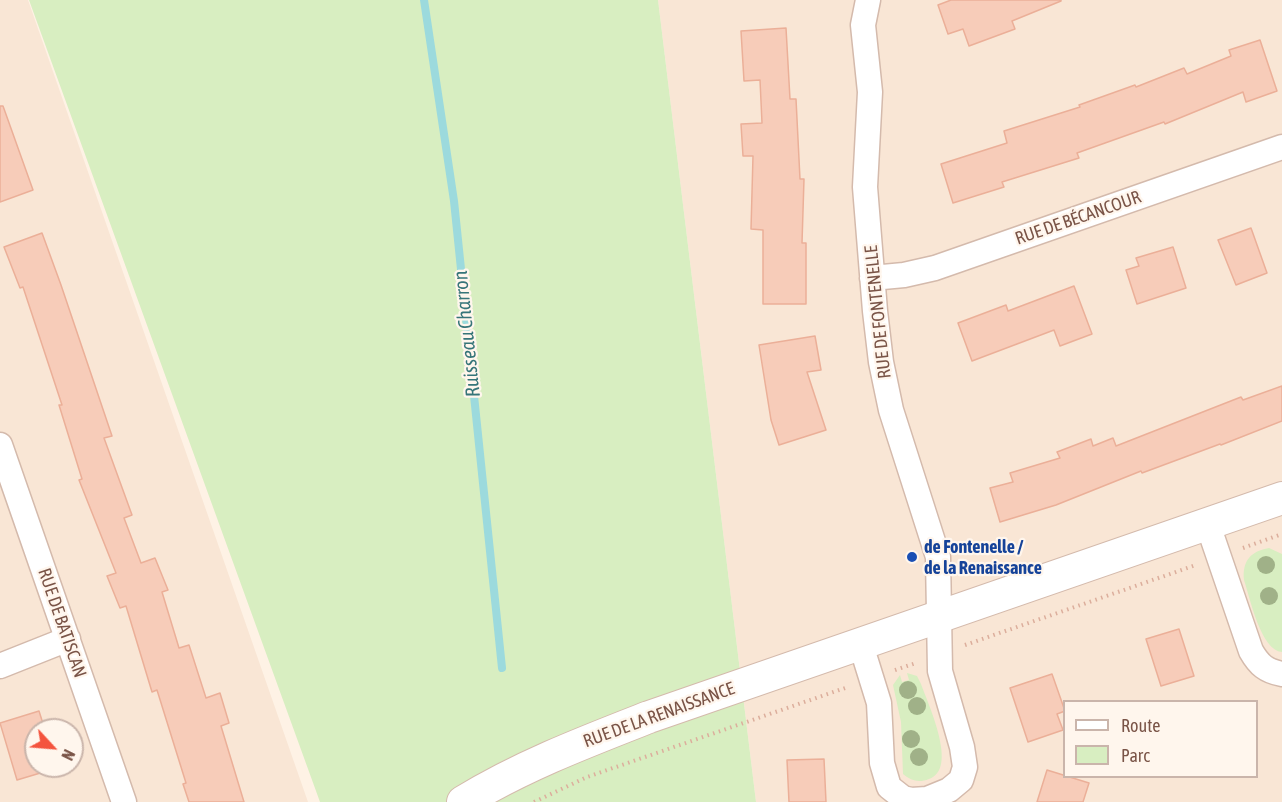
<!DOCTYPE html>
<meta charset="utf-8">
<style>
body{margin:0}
#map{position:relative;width:1282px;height:802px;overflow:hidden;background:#fef2e5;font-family:"Asap Condensed",sans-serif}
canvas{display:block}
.legend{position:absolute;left:1063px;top:700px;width:195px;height:78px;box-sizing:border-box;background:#fff6ed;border:2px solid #cab5ab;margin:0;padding:8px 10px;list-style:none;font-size:18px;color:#7a5447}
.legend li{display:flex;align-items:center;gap:12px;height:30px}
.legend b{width:30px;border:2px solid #cab5ab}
.north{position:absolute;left:24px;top:718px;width:60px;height:60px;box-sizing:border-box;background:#fff6ed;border:2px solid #cab5ab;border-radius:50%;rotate:116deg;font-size:16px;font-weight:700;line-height:24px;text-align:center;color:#7a5447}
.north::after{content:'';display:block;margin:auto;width:21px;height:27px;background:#f4543e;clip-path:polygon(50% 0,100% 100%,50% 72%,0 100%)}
</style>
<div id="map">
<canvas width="1282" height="802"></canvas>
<ul class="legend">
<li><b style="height:8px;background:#fff"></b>Route</li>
<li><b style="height:16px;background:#d8eec1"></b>Parc</li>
</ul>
<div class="north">N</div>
</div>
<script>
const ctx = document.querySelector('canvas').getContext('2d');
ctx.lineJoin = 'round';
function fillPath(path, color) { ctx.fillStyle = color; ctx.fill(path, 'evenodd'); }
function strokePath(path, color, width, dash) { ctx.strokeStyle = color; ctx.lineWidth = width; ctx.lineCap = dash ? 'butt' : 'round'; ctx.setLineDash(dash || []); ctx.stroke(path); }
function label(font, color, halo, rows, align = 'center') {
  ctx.font = font + ' "Asap Condensed",sans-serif'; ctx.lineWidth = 4.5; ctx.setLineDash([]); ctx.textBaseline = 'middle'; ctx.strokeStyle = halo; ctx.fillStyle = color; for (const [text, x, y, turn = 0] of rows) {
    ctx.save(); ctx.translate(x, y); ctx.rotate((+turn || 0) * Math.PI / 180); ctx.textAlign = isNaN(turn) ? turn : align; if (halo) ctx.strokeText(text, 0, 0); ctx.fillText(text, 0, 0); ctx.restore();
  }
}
const residential = new Path2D(`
 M0,0H28L308,802H0ZM36,730H72V766H36Z
 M658,0H1282V802H756ZM1064,702H1256V776H1064Z`);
const green = new Path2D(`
 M29,0H658L756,802H320Z
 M1269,548L1282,554V652C1261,651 1250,598 1244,580C1242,561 1251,551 1269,548Z
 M907,673L917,676L921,684C928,704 959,769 929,779C919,783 911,781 903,774L901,722L893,685L900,675L902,682L909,680Z`);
const stream = new Path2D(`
 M424,0L454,201L502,668`);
const building = new Path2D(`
 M951,0H1061V1L1012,21L1015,29L969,46L963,29L948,34L938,5Z
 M786,28L790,99H796L800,179H804L802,243H806V304H763V230L751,229L753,156H743L741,124L762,123L760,80L744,81L741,31Z
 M1260,40L1277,91L1246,102L1243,92L1165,124L1164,122L1077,153L1079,158L1002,182L1004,187L953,203L941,164L1007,143L1004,131L1080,107L1079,105L1135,85L1136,87L1184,68L1187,74L1231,56L1229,50Z
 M0,106H3L33,190L0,202Z
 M1251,228L1267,273L1236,285L1218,240Z
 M42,233L61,285L112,436L104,438L132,515L124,518L141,563L155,558L168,590L162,592L179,648L189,645L206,698L220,693L229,723L221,726L244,802H189L183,784L186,783L157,690L152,692L126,606L120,608L107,576L116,573L79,480L82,479L59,405H62L23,287L20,288L4,247Z
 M1173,247L1186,288L1137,304L1126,270L1139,266L1136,258Z
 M1074,286L1092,334L1060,346L1054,330L972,361L958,323L1006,305L1008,311Z
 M815,336L821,370L807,372L826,430L779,445L771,420L759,345Z
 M1282,386V421L1221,445L1220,444L1142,473L1141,471L1056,505L1000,522L990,488L1013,482L1010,473L1060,458L1057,452L1091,439L1093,446L1113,438L1116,446L1241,397L1243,400Z
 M1179,629L1194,676L1161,686L1146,639Z
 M1052,674L1065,711L1057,714L1063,730L1028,742L1010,688Z
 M39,711L45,730H36V766H56L57,768L17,780L0,723Z
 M824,759L826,802H789L787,760Z
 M1047,770L1089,783L1083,802H1037Z`);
const path = new Path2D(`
 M1243,548L1282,534
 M965,645L1196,565
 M895,670L916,663
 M534,802L587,777L848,687`);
const minor = new Path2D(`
 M872,278L904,275L935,268L1282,147
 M0,445L124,802
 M1208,525L1251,651C1259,665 1266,671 1282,674
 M861,645L879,703L882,763L889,787L903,798L911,800L927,799L949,790L961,780L965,767L962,747L940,671L938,557L891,410L881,362L875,311L865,187L870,92L863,25L868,0
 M0,666L68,639`);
const tertiary = new Path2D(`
 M463,802C522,766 585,742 649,717L1282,498`);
const trees = [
 [1266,565],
 [1269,596],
 [908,690],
 [917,706],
 [911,739],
 [919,757]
];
const markers = [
 [912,557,6,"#1a4fb4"]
];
const streetNames = [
 ["RUE DE BÉCANCOUR",1078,218,-19],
 ["RUE DE FONTENELLE",878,312,-96],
 ["RUE DE BATISCAN",62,623,71],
 ["RUE DE LA RENAISSANCE",659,715,-20]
];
const transitNames = [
 ["de Fontenelle /",924,547],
 ["de la Renaissance",924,568]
];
const waterNames = [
 ["Ruisseau Charron",467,334,-96]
];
fillPath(residential, '#f9e6d5');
fillPath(green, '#d8eec1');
strokePath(stream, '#9cdadd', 8);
fillPath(building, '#f7ccb9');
strokePath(building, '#ebaf98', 1.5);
strokePath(minor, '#d4baac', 27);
strokePath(tertiary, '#d4baac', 34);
strokePath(path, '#dcae9c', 4, [1.5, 4.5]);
strokePath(minor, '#fff', 24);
strokePath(tertiary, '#fff', 32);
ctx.fillStyle = '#a0b188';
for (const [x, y] of trees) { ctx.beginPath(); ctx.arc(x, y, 9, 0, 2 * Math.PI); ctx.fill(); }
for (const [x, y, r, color] of markers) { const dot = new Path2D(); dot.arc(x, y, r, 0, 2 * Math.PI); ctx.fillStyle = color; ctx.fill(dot); strokePath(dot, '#fff6ed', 2); }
label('18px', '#7a5447', '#fff6ed', streetNames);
label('bold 18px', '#164399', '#fff6ed', transitNames, 'left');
label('italic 20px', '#367579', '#fff6ed', waterNames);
</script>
